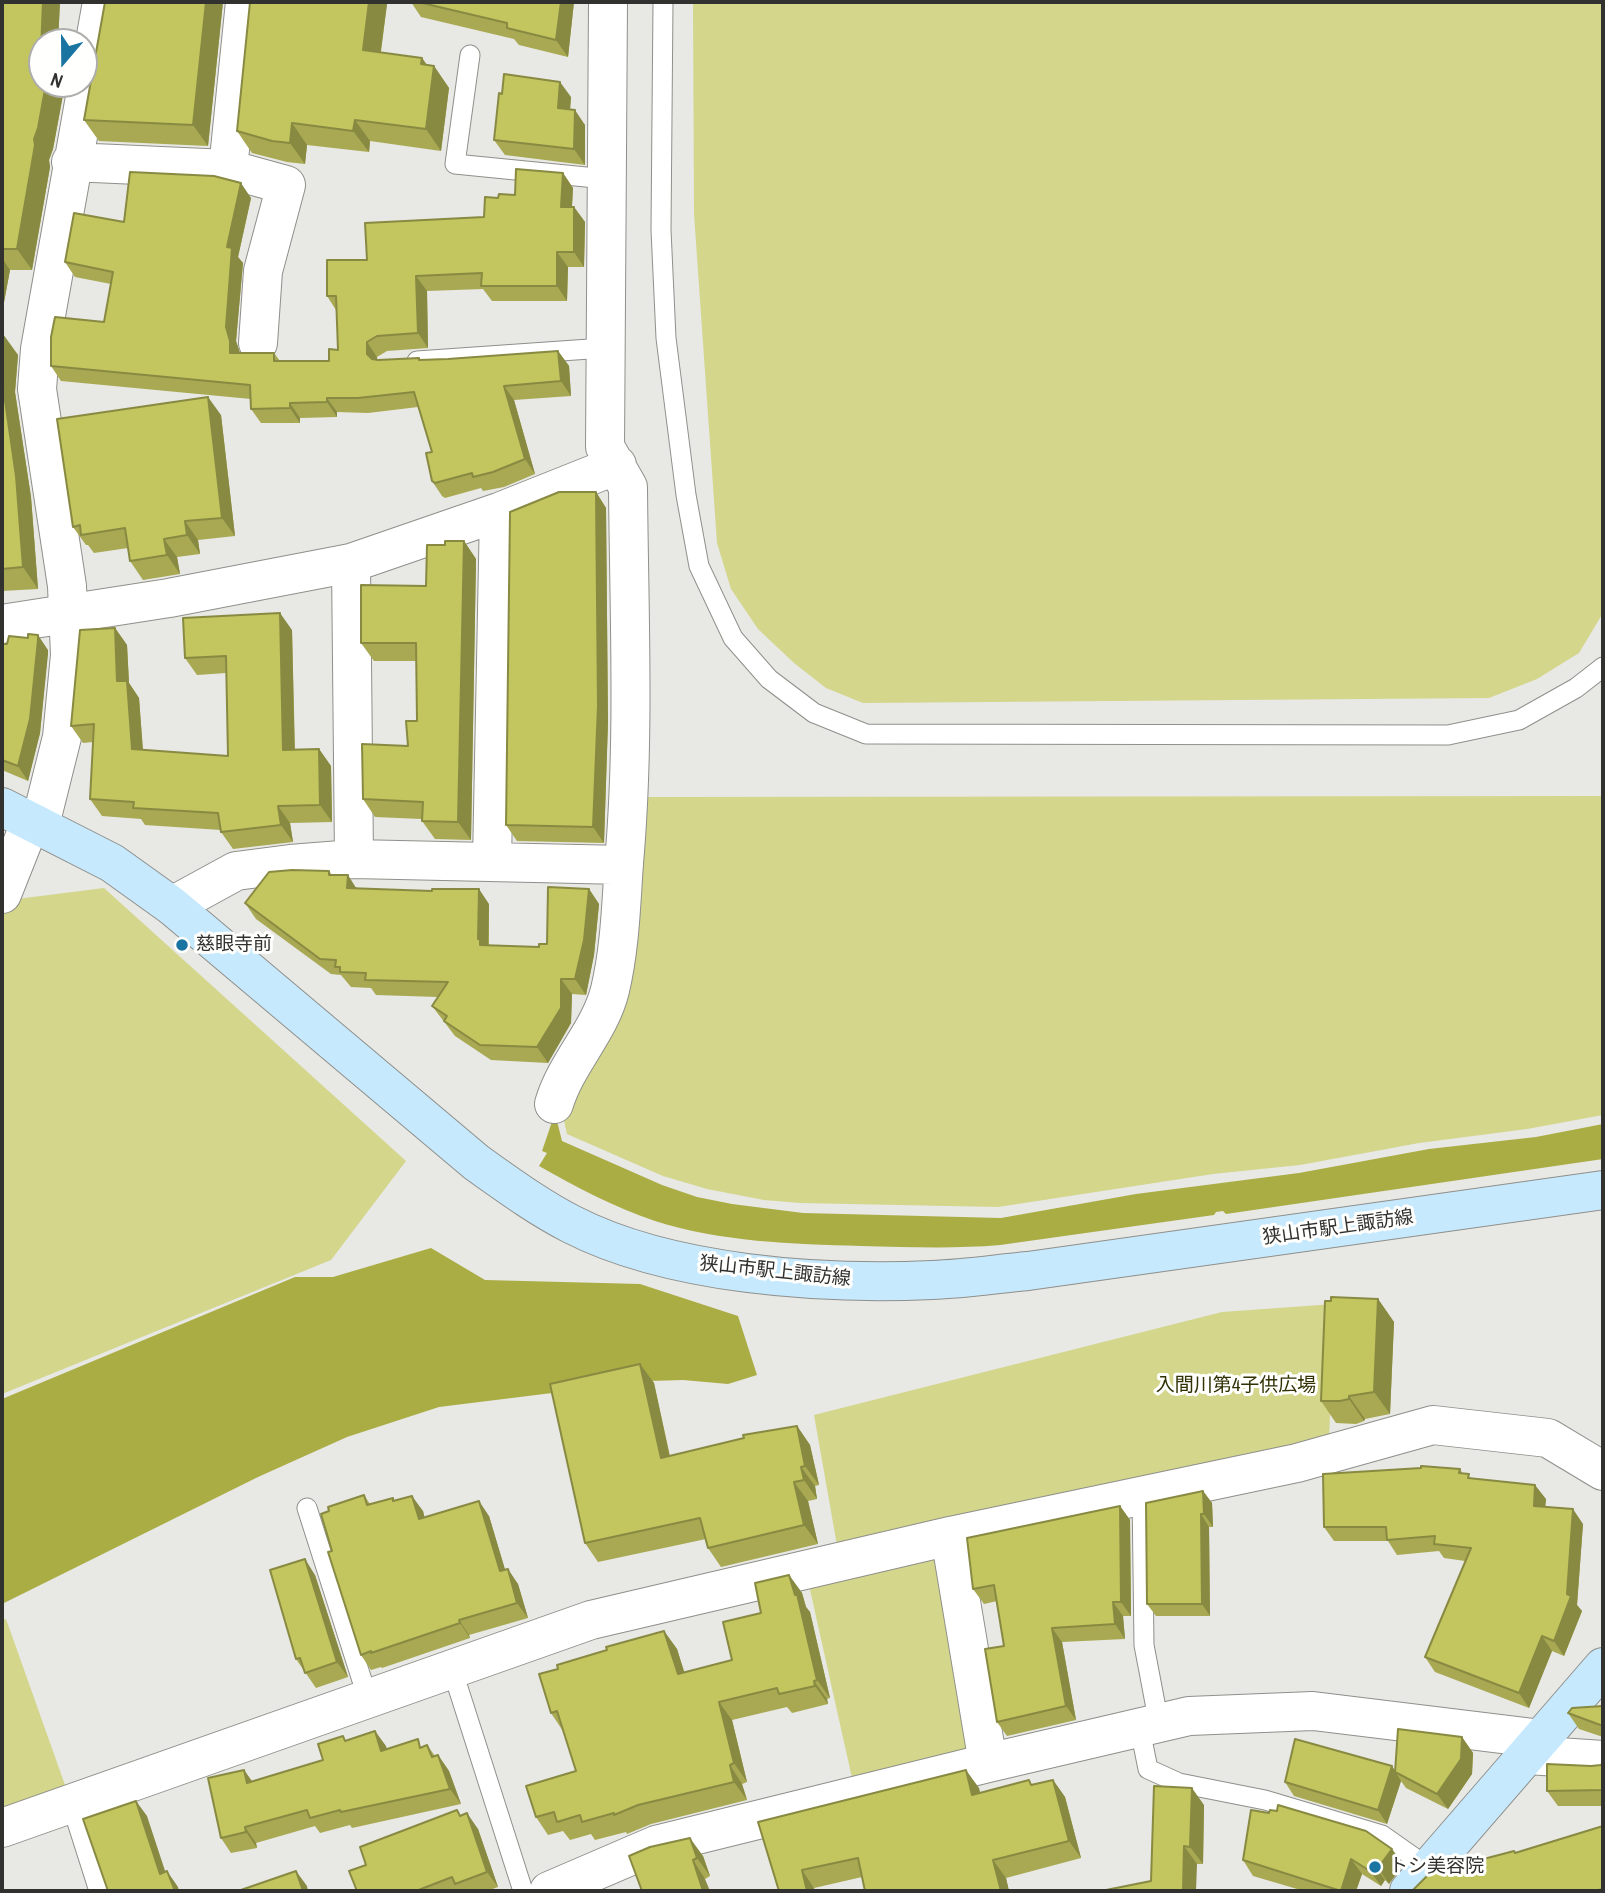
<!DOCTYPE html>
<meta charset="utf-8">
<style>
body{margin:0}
#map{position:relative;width:1605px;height:1893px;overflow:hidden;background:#e8e8e4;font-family:"Archivo Narrow",sans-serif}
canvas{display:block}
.frame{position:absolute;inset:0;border:4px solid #31312f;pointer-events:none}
.north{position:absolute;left:28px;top:28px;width:70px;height:70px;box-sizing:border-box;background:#fffffe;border:2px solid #adadab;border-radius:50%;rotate:200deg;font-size:19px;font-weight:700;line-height:28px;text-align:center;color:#31312f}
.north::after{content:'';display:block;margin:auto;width:24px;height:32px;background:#1974a2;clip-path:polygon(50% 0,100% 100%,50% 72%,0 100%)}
</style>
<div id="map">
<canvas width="1605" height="1893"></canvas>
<div class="frame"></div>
<div class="north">N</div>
</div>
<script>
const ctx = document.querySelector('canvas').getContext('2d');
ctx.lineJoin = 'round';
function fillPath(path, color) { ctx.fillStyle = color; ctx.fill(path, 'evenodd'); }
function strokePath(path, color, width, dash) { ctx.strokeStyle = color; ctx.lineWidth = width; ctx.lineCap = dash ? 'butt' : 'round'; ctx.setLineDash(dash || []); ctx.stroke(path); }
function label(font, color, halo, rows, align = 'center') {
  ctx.font = font + ' "Archivo Narrow","Noto Sans JP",sans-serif'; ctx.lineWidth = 6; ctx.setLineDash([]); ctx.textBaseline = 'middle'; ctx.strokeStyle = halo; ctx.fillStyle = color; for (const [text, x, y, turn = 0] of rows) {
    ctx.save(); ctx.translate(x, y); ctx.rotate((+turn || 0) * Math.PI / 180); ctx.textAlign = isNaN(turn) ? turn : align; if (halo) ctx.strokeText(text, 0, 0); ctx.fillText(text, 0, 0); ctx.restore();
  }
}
const green = new Path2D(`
 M693,2H1603V613L1579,653L1537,679L1489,698L863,703L826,688L794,663L758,629L731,589L717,543L694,214Z
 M1603,796V1115L1527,1129L1419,1143L1300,1165L1213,1174L998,1207L800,1203L764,1200L707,1189L663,1176L567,1134L562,1112L615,1010L641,797Z
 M104,888L406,1161L331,1260L2,1394V918L9,900Z
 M1334,1304L1329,1442L838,1551L814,1415L1222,1312Z
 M927,1554L939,1564L973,1739L964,1756L852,1778L809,1585Z
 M6,1619L65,1785L2,1809V1620Z`);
const forest = new Path2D(`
 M555,1113L562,1141L662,1185L697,1197L732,1204L803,1213L1001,1218L1136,1194L1299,1173L1429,1149L1536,1137L1603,1124V1159L1226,1214L1223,1211L1216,1212L1214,1215L1000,1245C954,1249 908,1247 861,1246C792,1244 721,1242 655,1221C614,1207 576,1187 539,1166L547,1153L542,1151Z
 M431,1248L485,1280L640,1284L738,1316L757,1375L728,1384L683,1380L649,1381L439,1407L347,1437L258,1477L2,1604V1399L295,1277H333Z`);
const lane = new Path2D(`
 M663,2L661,230L666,338L686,495L699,566L733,638L769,679L814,713L866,734L1448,735L1519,720L1576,688L1603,667
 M470,55L455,164L606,179
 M417,361L604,348
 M1142,1495L1144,1645L1159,1724
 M307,1508L368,1699
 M452,1669L523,1891
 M1140,1729L1148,1769L1179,1783L1265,1800L1382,1835L1429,1868
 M71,1803L99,1891`);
const street = new Path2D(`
 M71,162L228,169L286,185L263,271L258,343
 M228,169L245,2
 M351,563L354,859
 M2,624L169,598L351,563L499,512L617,465
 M40,825L62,737L70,655L67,586L37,389L40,349L102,2
 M492,861L499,512
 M2,894L31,821
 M172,906L236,871L290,864L354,859L624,865
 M554,1104C566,1063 600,1031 610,990C620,948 621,906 624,863C635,738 629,612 628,487L605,447L608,2
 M950,1536L988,1763
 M1528,1755L1603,1760
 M2,1828L591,1620L950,1536L1297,1463L1433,1425L1548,1438L1603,1471
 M549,1891L656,1845L988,1763L1189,1716L1313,1711L1542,1739`);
const secondary = new Path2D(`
 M2,807L112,863L172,906L477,1163C508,1185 538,1207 571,1224C670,1275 822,1285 932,1280C964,1279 996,1274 1028,1271L1603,1190
 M1409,1891L1603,1667`);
const wall = new Path2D(`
 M2,2H60L58,42H42V84H65L53,149L49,160L50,167L32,270H10L2,313Z
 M105,2H223L208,146L99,141L84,120Z
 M411,2H574L568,57L519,45L514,39L421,17Z
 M387,4L381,52L422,58L427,65L434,66L449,88L441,151L370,141L369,152L307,145L305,164L287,162L252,153L237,131Z
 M571,97L570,109L585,125V165L505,155L494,140Z
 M563,173L573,188L572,207H574L585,222L584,267H568L567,301H492L483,289L427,291L428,348L387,351L377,357V360L448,359L558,351L569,366L571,396L514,400L535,474L504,487L483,491L481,488L445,498L442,496L432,481V452L418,407L368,413L337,412V417L300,418V423H261L251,409V399L61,381L51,366L104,322L111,284L75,277L65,262L124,222L251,198L238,257L243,263L236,341L240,353H274L280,361H329L338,350L336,310L327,296L367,260L484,217L498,198L515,195Z
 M2,334L18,355L15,392L31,497L38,589L2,591Z
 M221,415L235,536L198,540L200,554L177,557L180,574L143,580L130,561L128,548L94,553L88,545H86L73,527Z
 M596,492L606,508L608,722L604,843L517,841L506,825Z
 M464,541L476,559L471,840L435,839L422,821V819L375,817L363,799L408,746L417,721V661H374L361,643L426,586L445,545Z
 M115,628L127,645L129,683L139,698L143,750L228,756L226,673L197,675L185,658L292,630L295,750L319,749L331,766L332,822L290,823L293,842L233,849L221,832V830L145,825L141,819L102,816L90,799L93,742L83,743L71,726Z
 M2,644L48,650L40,733L28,781L2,770Z
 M329,871L332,875L357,888L489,904V946L539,947L547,944L589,889L599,904L594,955L586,995L572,994L571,1023L548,1063L491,1060L455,1036L432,1006L438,997L376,995L371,988L351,987L341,975L331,974L256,919L245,903Z
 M1378,1299L1394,1322L1390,1414L1365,1419L1364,1421L1356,1424L1336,1423L1321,1401Z
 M640,1364L654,1383L670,1456L797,1426L810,1445L819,1485L815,1486L817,1499L808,1501L818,1544L721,1567L708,1548L706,1539L598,1562L585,1543Z
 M1460,1469L1463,1474L1471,1478L1546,1499L1545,1507L1583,1524L1577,1605L1582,1611L1564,1656L1552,1651L1529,1708L1435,1672L1425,1657L1465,1561L1444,1558L1439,1551L1397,1555L1388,1541H1334L1324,1527Z
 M1203,1491L1212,1503L1213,1527H1209L1210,1616H1156L1147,1604Z
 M364,1495L370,1504L395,1501L423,1511L424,1517L489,1516L505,1570L518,1584L528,1618L469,1635L470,1638L382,1668L381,1667L371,1670L361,1655L329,1511Z
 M1120,1506L1130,1520L1131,1616H1123L1125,1639L1062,1642L1076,1720L1007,1736L997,1722L1004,1646L997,1601L984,1604L973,1589Z
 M315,1575L348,1677L316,1688L296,1659Z
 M789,1575L802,1593L806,1607L810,1612L830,1698L827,1699L828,1704L792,1713L787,1707L732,1720L747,1782L742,1784L747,1800L651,1824L627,1834L626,1832L595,1840L591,1834L570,1840L563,1831L548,1835L536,1817L576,1771L563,1731L551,1713L558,1669L607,1650L664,1631L677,1649L684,1673L732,1660L761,1613Z
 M1603,1706V1737L1579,1729L1568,1713Z
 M375,1731L387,1749L423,1747L427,1745L435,1756L438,1755L449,1771L461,1804L352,1828L350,1825L320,1833L315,1826L256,1843L257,1848L231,1853L221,1838L244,1770L252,1781L323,1760L346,1740Z
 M1462,1737L1473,1753L1472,1774L1448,1809L1406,1788L1401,1781L1387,1824L1294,1796L1285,1782L1392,1766L1395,1771Z
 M1603,1763V1806H1558L1547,1791L1591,1766L1601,1765Z
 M1053,1780L1065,1797L1081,1858L1006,1878L1009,1891H865L862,1877L814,1888L758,1822L979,1788L980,1793L1033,1784Z
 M1204,1805L1203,1864H1197L1151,1881Z
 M461,1816L478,1829L498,1887L487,1891H357L366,1865Z
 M1392,1849L1403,1865L1389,1884L1385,1880L1381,1886L1362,1874L1356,1891H1304L1253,1876L1243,1860Z
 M629,1856H703L710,1876L705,1879Z`);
const shadedWall = new Path2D(`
 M43,2H60L58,42H42V51L41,50Z
 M206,2H223L208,146L193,125Z
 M369,2H385L387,4L378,71L363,50Z
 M561,2H574L568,57L556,40Z
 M422,58L433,74L434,66L449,88L441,151L426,129L421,64Z
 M560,82L571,97L569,124L558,108Z
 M46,84H65L53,149L49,160L50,167L32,270L17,249L34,139Z
 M575,110L585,125V165L574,149Z
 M355,120L370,141L369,152L353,131Z
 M292,123L307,145L305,164L290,143Z
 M563,173L573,188L571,222L561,207Z
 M241,183L251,198L238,257L243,263L236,341L241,356L230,353L226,327L227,247Z
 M574,207L585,222L584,267L574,252Z
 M557,252L568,267L567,301L557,286Z
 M2,258L10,270L2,313Z
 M416,276L427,291L428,348L418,333Z
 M3,334L18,355L15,392L31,497L38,589L23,567L2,380Z
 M367,342L377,357L378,369L367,354Z
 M558,351L569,366L571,396L561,381Z
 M504,386L514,400L535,474L525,459Z
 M208,397L221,415L235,536L222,518Z
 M327,398L337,412V417L327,402Z
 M290,403L300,418V423L290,408Z
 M596,492L606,508L608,722L604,843L593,827Z
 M185,521L198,540L200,554L187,535Z
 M164,539L177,557L180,574L167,555Z
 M464,541L476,559L471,840L458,822Z
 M280,613L292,630L295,767L283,750Z
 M115,628L127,645L129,683L139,698L144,766L132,749L117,681Z
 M38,635L48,650V654L40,733L28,781L18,766Z
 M319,749L331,766L332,822L320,805Z
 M278,806L290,823L293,842L281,825Z
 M348,875L358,891L347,888Z
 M479,889L489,904L488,952L480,945L478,939Z
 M589,889L599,904L594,955L586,995L575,979Z
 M561,979L572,994L571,1023L548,1063L537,1047Z
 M1378,1299L1394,1322L1390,1414L1374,1392Z
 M640,1364L654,1383L674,1477L661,1458Z
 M1349,1396L1365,1419L1364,1421L1349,1399Z
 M797,1426L810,1445L819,1485L805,1466Z
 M801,1467L815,1486L817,1499L804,1480Z
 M794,1482L808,1501L818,1544L804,1525Z
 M1535,1485L1546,1499L1544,1521L1534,1506Z
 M1203,1491L1212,1503L1213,1527L1204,1514Z
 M412,1496L423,1511L429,1534L419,1519Z
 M479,1501L489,1516L510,1586L500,1571Z
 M1120,1506L1130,1520L1131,1616L1121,1602Z
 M1573,1509L1583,1524L1577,1605L1582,1611L1564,1656L1554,1641L1567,1594Z
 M1201,1514L1209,1527L1210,1616L1202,1604Z
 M305,1559L315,1575L348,1677L337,1662Z
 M508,1569L518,1584L528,1618L517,1603Z
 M789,1575L802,1593L806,1607L810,1612L830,1698L817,1680Z
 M1113,1602L1123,1616L1125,1639L1115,1624Z
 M459,1620L469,1635L470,1638L460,1623Z
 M1052,1628L1062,1642L1076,1720L1066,1706Z
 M664,1631L677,1649L691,1693L678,1674Z
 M1542,1636L1552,1651L1529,1708L1519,1693Z
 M814,1681L827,1699L828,1704L815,1686Z
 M719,1702L732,1720L747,1782L734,1763Z
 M375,1731L386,1746L392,1766L381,1751Z
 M1462,1737L1473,1753L1472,1774L1448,1809L1437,1794Z
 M438,1755L449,1771L461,1804L450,1789Z
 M730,1765L742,1784L747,1800L734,1782Z
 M1392,1766L1401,1781L1387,1824L1378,1810Z
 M244,1770L255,1786L247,1783Z
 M966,1770L979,1788L984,1812L972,1795Z
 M1053,1780L1065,1797L1081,1858L1069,1841Z
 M1192,1788L1204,1805L1203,1864L1190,1847Z
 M136,1801L147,1816L171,1889L160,1874Z
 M467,1813L478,1829L498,1887L487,1872Z
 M245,1827L256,1843L257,1848L246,1832Z
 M690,1838L703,1856L710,1876L697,1858Z
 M1184,1846L1197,1864L1196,1891H1183Z
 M1392,1849L1403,1865L1389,1884L1378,1868Z
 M1351,1859L1362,1874L1356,1891H1341Z
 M693,1860L705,1879L710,1891H703Z
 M993,1860L1006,1878L1009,1891H1001Z
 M1374,1865L1385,1880L1381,1886L1370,1871Z
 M802,1870L814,1888L815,1891H807Z
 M167,1871L178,1887L179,1891H175Z
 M296,1871L307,1886L308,1891H303Z`);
const building = new Path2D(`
 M2,2H43L41,50L42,84H46L38,128L34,139L35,145L17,249H2Z
 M105,2H206L193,125L84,120Z
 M250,2H369L363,50L422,58L421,64L434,66L426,129L355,120L353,131L292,123L290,143L272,141L237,131Z
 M418,2H561L556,40L507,28V23Z
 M504,74L560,82L558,108L575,110L574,149L494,140L499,93L502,94Z
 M516,169L563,173L561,207H574V252H557V286H481L482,273L416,276L418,333L377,336L367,342V354L372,359L378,360L419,358V360L448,359L558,351L561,381L504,386L525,459L493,472L473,477L472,473L435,483L432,481L426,453L432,452L414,392L358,398H327V402L290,403V408L251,409L250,385L51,366V337L55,317L104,322L113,272L65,262L74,213L124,222L130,172L214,176L241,183L227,247L232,248L226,327L230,341V353H274V361H329V349L338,350L336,296H327V260H367L365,223L484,217L485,197L498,198L499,194L515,195Z
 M2,380L16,476L23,567L2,569Z
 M208,397L222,518L185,521L187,535L164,539L167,555L130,561L125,528L81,535L80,525L73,527L57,419Z
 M559,492H596L598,706L593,827L506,825L510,512Z
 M445,541H464L458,822L422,821L423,802L363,799L362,744L408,746L406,721H417L416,643H361V585L426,586L427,545H445Z
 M280,613L283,750L319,749L320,805L278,806L281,825L221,832L218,813L133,808L134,802L90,799L94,724L71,726L80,630L115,628L117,681H127L132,749L228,756L226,656L185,658L183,618Z
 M28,634L38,635V640L30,719L18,766L2,760V644H7L9,636L28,638Z
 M292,870L329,871V875H348L347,888L432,891V889H479L478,939H480V945L539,947V944H547L548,887L589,889L584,940L575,979H561V1008L537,1047L480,1045L444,1021L447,1016L432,1006L448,982L365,980L366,973L340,972V967H335L336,960L320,959L245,903L269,872Z
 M1331,1297L1378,1299L1374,1392L1349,1396V1399L1340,1401H1321L1325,1301H1331Z
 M640,1364L661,1458L744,1438L743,1435L797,1426L805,1466L801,1467L804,1480L794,1482L804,1525L708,1548L700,1518L585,1543L550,1384Z
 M1421,1466L1460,1469L1459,1473L1469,1474L1468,1478L1535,1485L1534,1506L1573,1509L1567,1594L1571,1596L1554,1641L1542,1636L1519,1693L1425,1657L1471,1548L1434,1544L1435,1536L1387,1540L1386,1527H1324L1323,1474L1421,1468Z
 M1203,1491L1204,1514H1201L1202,1604H1147L1146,1503Z
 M364,1495L367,1505L393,1498V1501L412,1496L419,1519L479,1501L500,1571L508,1569L517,1603L459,1620L460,1623L371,1653V1651L361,1655L328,1552L332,1551L321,1514L329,1511L328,1507Z
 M1120,1506L1121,1602H1113L1115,1624L1052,1628L1066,1706L997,1722L985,1649L1004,1646L994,1585L973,1589L967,1538Z
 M305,1559L337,1662L305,1673L300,1658L296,1659L270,1570Z
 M789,1575L795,1595L797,1594L817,1680L814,1681L815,1686L779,1694L777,1688L719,1702L734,1763L730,1765L734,1782L638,1805L614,1815V1813L582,1822L580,1815L557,1822L554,1812L536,1817L526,1786L576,1771L557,1711L551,1713L539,1674L558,1669L557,1665L607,1650L606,1647L664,1631L678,1674L732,1660L723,1622L761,1613L755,1583Z
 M1603,1706V1726L1568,1713L1572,1708Z
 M1398,1729L1462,1737L1461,1759L1437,1794L1395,1772Z
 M375,1731L381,1751L418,1739L420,1748L427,1745L432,1757L438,1755L450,1789L341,1812L340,1810L310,1818L307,1810L245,1827L246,1832L221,1838L208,1778L244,1770L247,1783L323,1760L318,1744L343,1736L345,1741Z
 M1295,1739L1392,1766L1378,1810L1285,1782Z
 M1603,1763V1790L1547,1791V1764L1591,1766L1601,1765Z
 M966,1770L972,1795L1029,1780L1031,1785L1053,1780L1069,1841L993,1860L1001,1891H865L858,1858L802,1870L807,1891H779L758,1822Z
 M1154,1786L1192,1788L1190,1847L1184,1846L1183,1891H1101L1151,1881Z
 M136,1801L160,1874L167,1871L175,1891H108L83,1819Z
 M1278,1805L1366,1831L1392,1849L1378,1868L1374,1865L1370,1871L1351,1859L1341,1891L1243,1860L1251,1810L1269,1813L1270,1810L1277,1811Z
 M457,1810L460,1816L467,1813L487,1872L455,1884L452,1877L416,1891H357L349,1871L366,1865L360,1847Z
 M1603,1826V1889L1594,1891H1412L1433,1870L1475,1858L1476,1861L1514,1851L1515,1853Z
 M690,1838L697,1858L693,1860L703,1891H642L629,1856L650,1847Z
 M296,1871L303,1891H238Z`);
const markers = [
 [182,945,7,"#1974a2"],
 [1375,1867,7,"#1974a2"]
];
const poiNames = [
 ["慈眼寺前",196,945],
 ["トシ美容院",1389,1867]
];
const streetNames = [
 ["狭山市駅上諏訪線",1338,1228,-8],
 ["狭山市駅上諏訪線",775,1272,6]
];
const parkNames = [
 ["入間川第4子供広場",1236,1386]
];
fillPath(green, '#d3d68b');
fillPath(forest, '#aaac44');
strokePath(lane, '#8f8f8b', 21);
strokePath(street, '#8f8f8b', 40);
strokePath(secondary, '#8f8f8b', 40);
strokePath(lane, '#fff', 19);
strokePath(street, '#fff', 38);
strokePath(secondary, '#c6e9fd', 38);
fillPath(wall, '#a8a952');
fillPath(shadedWall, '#888a42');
fillPath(building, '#c3c55f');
strokePath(building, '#888a42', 2);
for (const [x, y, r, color] of markers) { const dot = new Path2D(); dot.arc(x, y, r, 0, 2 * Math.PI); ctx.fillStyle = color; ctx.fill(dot); strokePath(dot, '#fffffe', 2.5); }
label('19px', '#31312f', '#fffffe', poiNames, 'left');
label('19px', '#31312f', '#fffffe', streetNames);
label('19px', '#313104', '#fffffe', parkNames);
</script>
